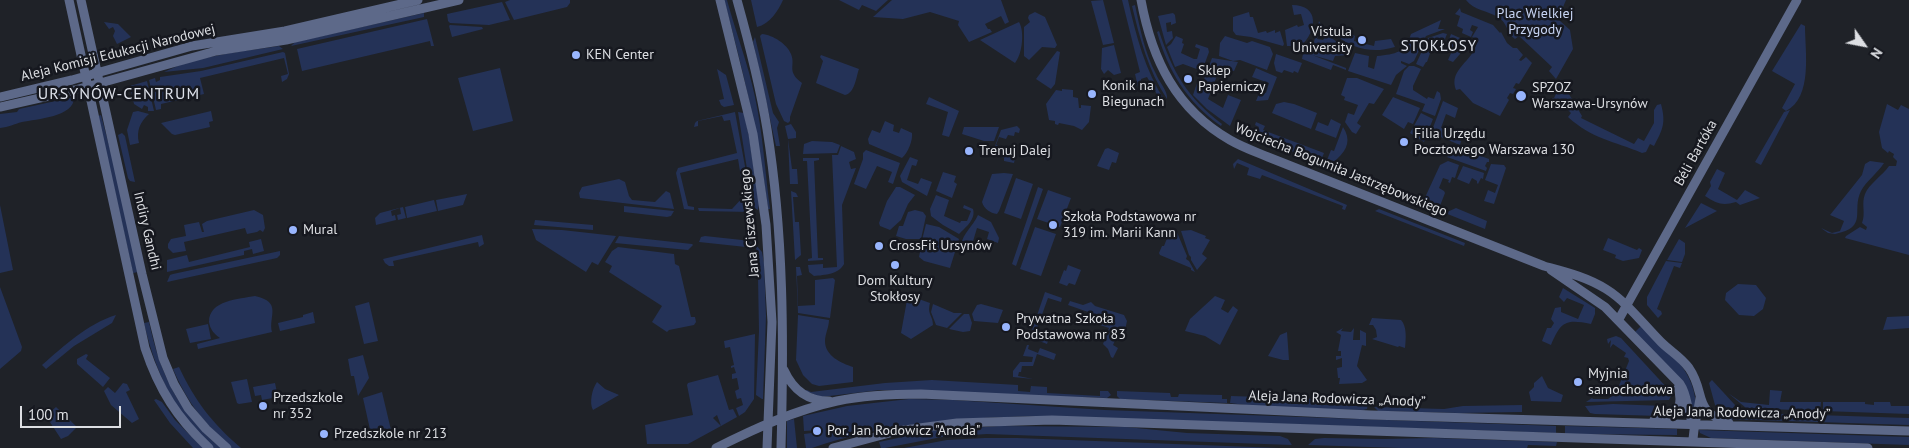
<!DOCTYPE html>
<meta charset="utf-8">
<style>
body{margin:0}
#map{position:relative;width:1909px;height:448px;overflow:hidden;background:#1f2228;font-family:"PT Sans",sans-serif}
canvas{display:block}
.north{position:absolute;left:1839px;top:20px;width:50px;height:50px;-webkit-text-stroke:4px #16181f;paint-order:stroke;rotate:123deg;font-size:14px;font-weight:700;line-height:20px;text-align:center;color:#dddfe3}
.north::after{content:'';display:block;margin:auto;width:18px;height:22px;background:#dddfe3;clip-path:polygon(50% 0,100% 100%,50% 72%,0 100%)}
.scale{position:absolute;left:20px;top:406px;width:101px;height:22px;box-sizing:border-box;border:2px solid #dddfe3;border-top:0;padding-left:6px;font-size:15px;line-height:18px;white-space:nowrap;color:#dddfe3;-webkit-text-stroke:4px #16181f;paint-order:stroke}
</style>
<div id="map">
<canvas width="1909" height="448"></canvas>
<div class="north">N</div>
<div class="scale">100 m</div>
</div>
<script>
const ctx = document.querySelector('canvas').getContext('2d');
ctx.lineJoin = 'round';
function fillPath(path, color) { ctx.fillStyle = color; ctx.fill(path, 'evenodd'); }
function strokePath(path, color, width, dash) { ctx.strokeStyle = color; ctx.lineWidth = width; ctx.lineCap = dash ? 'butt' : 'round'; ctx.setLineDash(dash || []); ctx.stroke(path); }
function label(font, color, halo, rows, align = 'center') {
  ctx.font = font + ' "PT Sans",sans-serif'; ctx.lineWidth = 5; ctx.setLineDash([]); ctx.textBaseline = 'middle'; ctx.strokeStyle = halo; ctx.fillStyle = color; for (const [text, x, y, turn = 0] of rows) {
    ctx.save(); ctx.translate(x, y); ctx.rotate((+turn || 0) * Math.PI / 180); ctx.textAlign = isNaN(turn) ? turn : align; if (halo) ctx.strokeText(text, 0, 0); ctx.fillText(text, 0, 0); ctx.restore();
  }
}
const green = new Path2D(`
 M510,0H570V3L567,7L514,20L505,2Z
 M724,0H727C736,33 748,64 755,97C763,134 765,171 770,209H768C759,138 743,69 724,0Z
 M751,0H783C778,11 770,24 757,27Z
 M839,0H888L876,11L862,5L859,10Z
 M892,0H1001L1009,22L1005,24L1001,16L985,24L988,29H990L992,32L969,42L958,25L959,21L930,12L903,19L873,17Z
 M1103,0L1114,43L1103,45L1091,1Z
 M1122,0H1128C1136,36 1145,70 1165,101L1162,103L1147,77L1141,79L1142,86L1138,87L1135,74L1140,72Z
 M1466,0H1566L1558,19L1570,30L1573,49L1556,79L1549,71L1552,67L1519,36L1515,39C1507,34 1507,22 1498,17C1488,11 1473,10 1466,0Z
 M502,2L510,20L489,25L450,23L448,21L447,14Z
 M1135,5C1140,29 1145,53 1156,74C1159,82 1168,91 1167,99C1148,70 1140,39 1132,6Z
 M1292,5C1320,5 1317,31 1301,46H1287L1285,30L1297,25L1298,27L1304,25L1301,14L1294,15Z
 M1460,8L1461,12L1493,25L1500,33L1501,32L1507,43L1513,48H1517L1523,55L1519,60L1521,61L1526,57L1532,63L1519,84L1516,83L1513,88L1516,89L1513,94L1510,93L1507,98L1509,100L1500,116L1473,103L1460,89L1456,90C1450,74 1463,66 1471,55C1474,51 1476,45 1478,40L1472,37L1478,27L1472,25L1470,30L1473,32L1471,37L1462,33L1463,29L1457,26L1460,16L1455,14Z
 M1035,12L1045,17L1057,45L1055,48L1042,47L1029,60L1024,56V27L1030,22L1028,18L1029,15Z
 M1249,12L1250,17H1253L1258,33L1266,31L1267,33L1275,30V33L1280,31L1284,44L1283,46L1251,37L1236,35L1233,31V17Z
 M424,13V17L291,46L295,42Z
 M1173,13L1175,15L1176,23L1171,25V22L1166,23L1167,32L1172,31L1173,38L1166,45L1158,16Z
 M427,19L434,46H431L430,41L302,71L297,49Z
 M1441,20L1438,29H1445L1426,36L1414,61L1409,64L1401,61V63L1407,66L1396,75L1391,85L1348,71L1355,53L1369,56L1368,67L1374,69L1377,56C1396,54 1405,53 1411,34Z
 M1319,21L1322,26L1320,35H1318L1317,39L1323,40L1326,36H1329L1350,52L1348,55L1335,56L1333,61L1312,55L1346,68V70L1333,65L1331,70L1302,59L1304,48L1313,46Z
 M104,22L118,24L131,37L117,44L113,36L115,31L113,27L109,29Z
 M1019,22C1025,32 1022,55 1015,63L980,40Z
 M1801,24L1805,26C1805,52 1813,97 1786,111L1782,108L1795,84L1772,71Z
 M450,25L482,27L483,29L452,37L449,26Z
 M1341,27L1355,36L1354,41L1374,46L1375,41L1391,39L1395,47C1372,54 1353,49 1334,34Z
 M1159,31C1173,73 1187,97 1222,124L1221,126C1187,102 1168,71 1157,32Z
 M1443,33L1447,34L1443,44L1434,42L1427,62H1426L1423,67L1416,64L1428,38Z
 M762,34C773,35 787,44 791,54C796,66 786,71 802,83L790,117V121L788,123L784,121L776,104L760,36Z
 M1451,34L1460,38L1464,42L1460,54L1453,62L1448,60L1452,51L1448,49L1449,46L1447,45Z
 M1176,36L1183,39L1182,43L1184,44L1181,53L1194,59H1197L1200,49L1195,47L1196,44L1208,48L1209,52L1202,71L1183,64L1175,67L1167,47L1171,44Z
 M1225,36L1247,43L1252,41L1270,47L1273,54L1267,70L1240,60L1233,61L1219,56L1220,43Z
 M755,37L773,113L779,122L777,128L780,146H776L753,42Z
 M1114,45L1121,73L1114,75L1108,70L1104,74L1101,69L1102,48Z
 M279,46L283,49L203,68L164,72C196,56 244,51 279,46Z
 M1057,51L1060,52L1055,84L1051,89L1036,79Z
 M283,52L285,53L289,74L287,79L282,82L281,76L288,74L284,58L200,78L204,94L161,104V109L156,110L149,80L155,78L156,82L160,80V77L201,71Z
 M1276,54L1302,63L1298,73L1294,71L1293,73L1284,70L1282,73L1276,71L1274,63Z
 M821,55L859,69C856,77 855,93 845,95L816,83L823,61L820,57Z
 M1212,58L1238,62L1234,71L1220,68L1208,99L1223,108L1228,95L1241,100L1230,126L1207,109L1193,95L1197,83L1202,85Z
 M1409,66H1414L1421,69L1413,86V90L1427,99L1428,97L1434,99L1437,91L1440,93L1441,99L1435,116L1422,111L1425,104L1396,94L1404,71Z
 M500,68L513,121L473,131L458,78Z
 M1256,68L1277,77L1268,100L1256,101L1260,91L1266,93L1269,83L1252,77Z
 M717,69L726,75L734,105L724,107L721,105L719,100L724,99Z
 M1347,78H1357L1384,89L1374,104L1369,103L1357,123L1361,126L1356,134L1352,132L1345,122L1348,113L1354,115L1358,105L1344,100L1345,97L1341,95Z
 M1560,79L1582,116L1581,118L1634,144L1638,138L1644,141L1654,123V110L1657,105L1661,104C1666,123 1663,129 1654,146L1650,144L1646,152L1642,153C1614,141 1592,139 1568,117L1571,113L1564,106L1561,109L1552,98H1554L1556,94L1555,93Z
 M147,81L154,111H148V107L144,105L142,109L134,104L130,86Z
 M1062,89L1073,90V97L1078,98L1079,108H1081V105L1091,106L1089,122L1082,130L1074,126L1059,123L1058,125L1055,124V121L1049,120L1046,104L1056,90L1062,91Z
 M74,97C75,117 36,119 22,122C14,124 9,127 0,128V114L17,112L19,109Z
 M929,97L959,111L949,137L942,135L948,112L926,104Z
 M1393,97L1420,108L1413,124L1408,122L1404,129L1382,115Z
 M1443,101L1458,108L1455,118L1446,114L1441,128L1449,131V133L1456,136L1455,138L1461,141L1460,145L1431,133Z
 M1284,102L1294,104L1317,113L1311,129L1272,113L1276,104Z
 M1887,104L1898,110L1901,105L1909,109V255L1845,238L1846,236L1860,227L1866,230L1867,227L1862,223C1866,213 1861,204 1865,194C1869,184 1882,176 1889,166H1896L1897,161L1893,157L1894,154L1889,151L1888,153L1882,148L1879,132Z
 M1790,110L1761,165L1755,162L1784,112Z
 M138,111L149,114C140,122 136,131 139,143L130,145L127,130L133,112Z
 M211,111L213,121L209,122L210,127L175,135L172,134L161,123Z
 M735,112L747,177L751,212L699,211L698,208L732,209L744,196L738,159L680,173L688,206L694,207V210L684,209L676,173L678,168L737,153L730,120L724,121L722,116L698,121V126L694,127L695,123L697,121Z
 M738,112L744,113L749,136L759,204L758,210L753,207Z
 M1421,113L1433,119L1424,142L1410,133Z
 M101,115L115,168L138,272L133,273L98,116Z
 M1331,119L1341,124L1336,138L1315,130L1318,122L1328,126Z
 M885,121L894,125L893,131L899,133L901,128L912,133C913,140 908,153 902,158L869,144L868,139L872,130L880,133Z
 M1256,122L1265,126L1263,130L1324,153L1320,163L1239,129L1245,127L1257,132L1259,127L1255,125Z
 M791,124L796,132V138L788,139L792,169H797L798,184H790L788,139L785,126Z
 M1017,126L1020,129L1019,133L1015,132L1014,136L1008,135L1006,139L999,137L996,145L1002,147L1001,151L1016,154L1014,163L1004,161V158L996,155L995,146L1001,130Z
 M964,127H999L994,141H984L962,134Z
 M1343,127C1351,139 1348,149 1337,159C1334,162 1330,162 1327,166L1325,165L1331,150L1334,151Z
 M122,133L125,136L135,182L130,181L128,178L118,135Z
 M812,141L832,142L840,145L837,153L803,154L804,144Z
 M841,146L854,152L856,159L849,162L851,169L856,168L842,205L844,264C839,274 825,275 814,276L809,272L808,265L823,264V268L837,267L832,155H838Z
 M1108,148L1119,153L1116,163L1112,162L1109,170L1097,166L1105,149Z
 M1459,148L1489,159V162H1487L1485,166L1487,168L1486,171L1447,157Z
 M866,150L900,163L893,184L888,182L892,172L877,166L866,189L854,184L863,159V153Z
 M910,157L918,160L916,166L912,165L907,180L918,184L921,178L932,182L927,196L902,182L900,176Z
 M803,158H819V160L814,161L818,258H823V260L808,261V259L812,258L807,161H803Z
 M1238,159L1347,205L1345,210L1342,209L1343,206L1262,175L1260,179L1247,175L1249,168L1237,163L1234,169L1233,164Z
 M1448,161L1459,165L1455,178L1452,177L1450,183L1448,182L1449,180L1443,178L1439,188L1444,191L1445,193L1438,211L1422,204L1440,165Z
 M1870,161L1884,163C1877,174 1866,181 1861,191C1851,211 1869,227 1835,234L1828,233L1821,228L1832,233L1840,231L1844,221L1830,215L1862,175L1865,164Z
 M1491,164L1504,165L1506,168L1494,204L1484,201L1488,190L1495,193L1498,185L1485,180Z
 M1463,166L1484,173L1483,179L1481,178L1478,184L1477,183V181L1472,178L1469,184L1457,179Z
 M1717,169L1725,173L1718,189L1737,200L1745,190L1760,198L1740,205L1736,202C1723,206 1717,204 1705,196L1711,186L1710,182Z
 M943,172L956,176L954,182L957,184L952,198L936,191Z
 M1004,173L1013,174L999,211L997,214C990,213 984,209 982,202L992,174Z
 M1016,178L1033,184L1021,219L1004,213Z
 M619,179L625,182L629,196L632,200L655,202L666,191L670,193L674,209L580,198L579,193L582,187Z
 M896,187H900L915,195L908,204L901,220L890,230L880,226L879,223L887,201Z
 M1038,187L1043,189L1016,266L1012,264Z
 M1048,190L1071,198L1060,227L1037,219Z
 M791,191L796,193L798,197H793L795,222H799L801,255L795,260Z
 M467,194L463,205L438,211L436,200Z
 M936,195L949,200L944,216L960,223L961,221H967L971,211L963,208L964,205L973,209C976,219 966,227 959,234L943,225L931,216L930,209Z
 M434,200L437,211L407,218L405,207Z
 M1701,203L1717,211L1685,228Z
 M0,205L13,270L0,273Z
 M624,206L674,211L671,216L667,217L624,212Z
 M403,207L406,218L398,220L397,215L401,214L400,208L391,211L392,216L395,215L396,220L376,225L375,218L380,213Z
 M1456,208L1487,221L1485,229L1445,213Z
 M1379,209L1465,243L1464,246L1375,211Z
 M254,210L263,215L265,228L263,232L260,230L257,232L247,234L245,228L184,242L186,251L173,253L168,248V244L171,239L186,236L184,225L199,222L202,232H204L202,224L207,221Z
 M915,210L923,212L926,216L921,239H906L896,236L899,226H903L908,212Z
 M978,215L991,222L999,238L998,243L987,239L989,232L977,228L971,248L961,245C963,233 973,226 978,215Z
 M535,220L593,225V230L534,225Z
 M926,224L939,227L959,239L950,268L924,261L919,257L921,247L930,250L931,247L921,244Z
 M1035,227L1056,234L1041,276L1020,269Z
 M1171,228L1176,230L1187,256L1186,259L1189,261L1195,272L1191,270V268L1160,255L1159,253L1162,246H1164Z
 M532,229L562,230L616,236L598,265L592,262L586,272L536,240Z
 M1191,230L1206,236L1205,238L1210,240L1202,254L1207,258L1197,270L1191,260V257L1189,255L1181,231Z
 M482,235L484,244L479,247L478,242L393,261L394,266H389L385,263L383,259Z
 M619,236L692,244L693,245L688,250L615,243Z
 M705,236L742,240L751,243L746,247L699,242L701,237Z
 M1608,238L1637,250L1639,248L1642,250L1639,258L1623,261L1615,258L1616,255L1603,250Z
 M261,239L264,251L253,254L252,249L244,251V255L167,272V260L187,255L189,262L250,247L249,242Z
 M1679,239L1685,243V254L1682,262L1667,260Z
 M756,245L762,252L764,263L766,316L763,399H762L756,395L759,331L758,277Z
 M618,247L674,254L675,264L679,266L691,317H695L696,322L694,325L669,330L667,332L652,322L662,306L609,272L612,266L605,262L612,251Z
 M280,251V255L277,258L167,282L170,275L173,274Z
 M1666,261L1682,263L1680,268L1674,266L1657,309L1661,311L1662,314L1658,318L1647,305V297Z
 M1068,265L1081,270L1075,285L1069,283L1067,286L1059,283L1064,270L1066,271Z
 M796,267H800L802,275L797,276L798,306L815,305V280L833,278L835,280L830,318L798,313Z
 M1738,284L1756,285L1766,298L1763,309L1754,316L1739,315L1725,300L1726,293Z
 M0,287L22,347L21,351L0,369Z
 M1563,288L1595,308V314L1591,324C1566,319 1561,321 1551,345L1542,341L1547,328H1551L1554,323L1551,319L1555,308L1561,307V312L1578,319L1584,305L1567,298L1564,302L1559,297Z
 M1045,292L1062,298L1061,302L1048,298L1035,334L1045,338V340L1048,341L1047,344L1034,339L1031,333Z
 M255,296C283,302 268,317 272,332L198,349L197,344L220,338C214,334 210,329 209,322C209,300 239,299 255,296Z
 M1215,296L1225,300L1221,309L1228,313L1233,306L1238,310L1220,345L1205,336L1185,331L1190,319Z
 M916,298L930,303C927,315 933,315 933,325L911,339L901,333L907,300L915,303Z
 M1070,301L1083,305L1091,302L1095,306L1124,315L1127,321L1125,330L1120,329L1113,345L1118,348L1113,358L1111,357L1108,349L1103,344L1109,328L1100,325V323L1089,321L1091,313L1068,305Z
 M369,302L378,341L364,344L355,306Z
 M933,304L954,313H962L947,328L936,325L931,312Z
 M981,304L1003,310L998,323L974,321L972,314L977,305Z
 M313,312L315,323L280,331L278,323L303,317V315Z
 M964,314H969L972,323L970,331L963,332L949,329Z
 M116,315L112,323L74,346L46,369L42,365C64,346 87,324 116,315Z
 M798,315L829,320C829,327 825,334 825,341C825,356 841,363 853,367V382L819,386L812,384L803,375L796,360Z
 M1909,316V328L1883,330L1887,317Z
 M1372,318L1401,320C1407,326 1406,339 1405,348L1399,346L1398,347L1372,339L1377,337L1376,330L1373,325H1369Z
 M149,322C160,374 179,413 221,448H213C175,415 155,371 144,323Z
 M208,324L211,339L190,343L186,329Z
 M1641,326C1669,352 1697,370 1696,412H1692L1690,397L1635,332Z
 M1343,328L1341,331L1351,332L1354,328L1353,340H1360V330L1366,333V346L1362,345L1357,366L1367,380L1362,383L1339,384L1340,378H1338L1337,368L1342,367V358L1336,360V356H1341V351H1338L1341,335L1336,332Z
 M1287,332L1289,360H1283L1268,356L1280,335Z
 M755,334L754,399L745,412L739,416L736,408L743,405L741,398L737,399L735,391L739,389L737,378L732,379V374L736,373L734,367L731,368V366L734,365L730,347L725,348L724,341Z
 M1616,336L1621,338L1669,390L1671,396L1669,400L1586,402L1592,398L1593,399H1608L1616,393L1629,361L1628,358L1624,357L1626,353L1613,344L1610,348L1611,340L1608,344L1607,339Z
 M1027,345H1029L1028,349L1038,353L1040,348L1056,354L1054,360L1037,354L1033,366H1022L1021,372H1019L1018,376L1033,379L1013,377V371L1020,362H1032L1033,357L1023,356Z
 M86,354L88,355L86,359L110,378L103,387L77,364V359Z
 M363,355L369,378L358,396L354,376H351L348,359Z
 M179,367C195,401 212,423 241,448H232C205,425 187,402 173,369Z
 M718,375L729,410L733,409L737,417L721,426L717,415L713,418L721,426L688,444H647L645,425L693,415L687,385L688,383Z
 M1542,376L1548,388L1563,395L1561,402L1531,401L1529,392L1534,387V383Z
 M247,379L252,402L239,404L237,403L231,382Z
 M932,380L1018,385V391L1030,392L1031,386L1047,387V393L1100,396V391H1108L1111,395L1107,398L1077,397L1057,398L915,390H880L821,397L805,391L807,390L811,392L885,383Z
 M1712,380L1735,405L1733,408L1718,407L1715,405L1709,383Z
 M597,382L605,389L619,395L593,410C589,403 592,389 597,382Z
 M123,383L127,384L130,390L126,392L139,419L132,423L111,405L104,391L108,387L115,393Z
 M275,383L278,397L262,400L261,395L255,396L253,387Z
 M1770,390L1782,391L1780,402H1821L1820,411L1746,408L1728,393L1741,402L1769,405Z
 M1117,391L1170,393L1171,397H1178L1179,394L1222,395V399H1227V403L1120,399L1117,396Z
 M382,392L391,430L366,436L371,434L363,398Z
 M1231,396L1323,399L1324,405L1362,406L1363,400L1368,403L1367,409L1363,410L1260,407L1230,403Z
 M156,399L162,402L175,420L203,448H193L170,423L154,400Z
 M909,399L953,400L1105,410L1556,426V433L1035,416C959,418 884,423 812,448H806L804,434L819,432V430L804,431L803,416L847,406Z
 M1823,402H1865V404L1874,405V402H1890L1891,406H1909V414L1823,411Z
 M1613,404L1664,406L1673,411L1659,416L1595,414L1590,413L1585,406Z
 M1522,405V412L1458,413L1378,411L1374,407L1444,409L1463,406Z
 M56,407L77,427L68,436L61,439L46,416Z
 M1724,412L1909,418V425L1726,419L1713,413Z
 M794,419L797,448H787V421Z
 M999,426L1126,427L1187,433L1280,436L1288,439L1292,445L987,434L942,437L885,448H881L879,442L931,431Z
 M1565,426L1677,429V435L1565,434Z
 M1699,430L1909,437V445L1711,438L1700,433Z
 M985,438H1017L1279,448H904L947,440Z
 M1324,438L1383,439L1434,438L1557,442L1556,446L1528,445L1527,448H1401L1308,445L1315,439Z`);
const secondary = new Path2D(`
 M69,0L145,348C159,390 177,418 209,448
 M81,0L142,274L163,358L174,384L188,408L206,429L227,448
 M720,0L753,134L766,225L772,322L767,448
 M737,0C749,43 760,86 767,129C784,234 784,342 781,448
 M1141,0C1152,60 1176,109 1230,140C1242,147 1256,152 1268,157L1544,266C1566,272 1587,277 1606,289C1627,302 1643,324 1661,342C1670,351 1681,357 1689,368C1707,394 1691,410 1729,423
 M0,97L72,80L192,46L285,31L418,0
 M0,107L75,90L216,51L286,40L459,0
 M1551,270L1605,307L1680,384C1689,397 1686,412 1694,425
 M1619,319L1797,0
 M784,370C793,390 807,401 829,401
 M1654,420C1673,416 1685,410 1678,388
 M1693,442C1693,427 1698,413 1700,398
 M716,448C754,429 795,410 837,401C865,395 893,394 921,394L1371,415L1909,431
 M833,448L897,431L957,423L1052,420L1868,448`);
const markers = [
 [1362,40,5,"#98b5fd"],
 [576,55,5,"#98b5fd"],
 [1188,79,5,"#98b5fd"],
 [1092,94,5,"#98b5fd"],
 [1521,96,6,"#98b5fd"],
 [1404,142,5,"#98b5fd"],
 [969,151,5,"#98b5fd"],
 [1053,225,5,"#98b5fd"],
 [293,230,5,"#98b5fd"],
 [879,246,5,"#98b5fd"],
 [895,265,5,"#98b5fd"],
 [1006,327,5,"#98b5fd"],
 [1578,382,5,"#98b5fd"],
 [263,406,5,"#98b5fd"],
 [817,431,5,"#98b5fd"],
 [324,434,5,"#98b5fd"]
];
const parkNames = [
 ["Plac Wielkiej",1535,14],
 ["Przygody",1535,30]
];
const poiNames = [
 ["Vistula",1352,32,"right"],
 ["University",1352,48,"right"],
 ["KEN Center",586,55],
 ["Sklep",1198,71],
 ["Papierniczy",1198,87],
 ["Konik na",1102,86],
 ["Biegunach",1102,102],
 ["SPZOZ",1532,88],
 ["Warszawa-Ursynów",1532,104],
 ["Filia Urzędu",1414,134],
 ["Pocztowego Warszawa 130",1414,150],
 ["Trenuj Dalej",979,151],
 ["Szkoła Podstawowa nr",1063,217],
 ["319 im. Marii Kann",1063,233],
 ["Mural",303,230],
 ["CrossFit Ursynów",889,246],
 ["Dom Kultury",895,281,"center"],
 ["Stokłosy",895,297,"center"],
 ["Prywatna Szkoła",1016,319],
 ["Podstawowa nr 83",1016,335],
 ["Myjnia",1588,374],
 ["samochodowa",1588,390],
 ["Przedszkole",273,398],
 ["nr 352",273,414],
 ["Por. Jan Rodowicz \"Anoda\"",827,431],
 ["Przedszkole nr 213",334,434]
];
const streetNames = [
 ["Aleja Komisji Edukacji Narodowej",118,53,-14],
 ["Béli Bartóka",1696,153,-61],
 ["Wojciecha Bogumiła Jastrzębowskiego",1341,170,22],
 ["Jana Ciszewskiego",750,223,-95],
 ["Indiry Gandhi",147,231,77],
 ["Aleja Jana Rodowicza „Anody”",1337,399,2],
 ["Aleja Jana Rodowicza „Anody”",1742,413,1]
];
const neighbourhoodNames = [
 ["STOKŁOSY",1439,47]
];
const quarterNames = [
 ["URSYNÓW-CENTRUM",119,94]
];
fillPath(green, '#243257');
strokePath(secondary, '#5d6989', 9);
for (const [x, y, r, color] of markers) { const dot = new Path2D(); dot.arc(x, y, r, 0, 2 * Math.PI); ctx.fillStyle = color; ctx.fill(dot); strokePath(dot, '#16181f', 2); }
label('14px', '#c7d4f3', '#16181f', parkNames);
label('14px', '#dddfe3', '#16181f', poiNames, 'left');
label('14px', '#dddfe3', '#16181f', streetNames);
ctx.letterSpacing = '1px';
label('15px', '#dee2eb', '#16181f', neighbourhoodNames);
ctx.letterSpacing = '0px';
ctx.letterSpacing = '1px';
label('16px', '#dee2eb', '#16181f', quarterNames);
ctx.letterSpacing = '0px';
</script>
